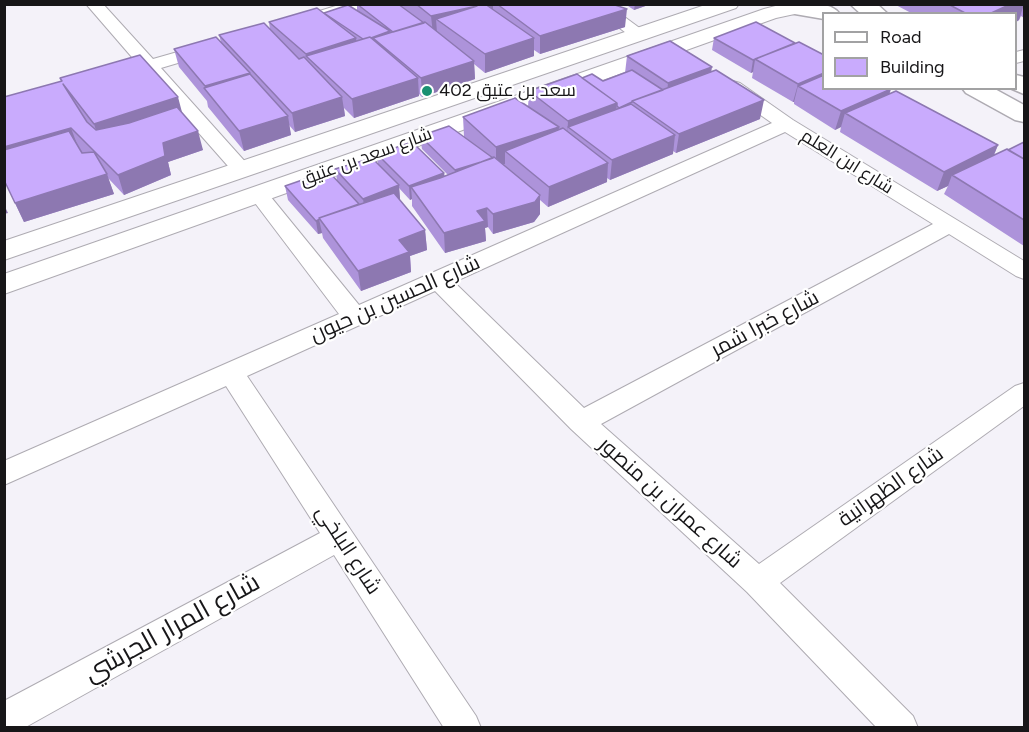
<!DOCTYPE html>
<meta charset="utf-8">
<style>
body{margin:0}
#map{position:relative;width:1029px;height:732px;overflow:hidden;background:#f4f2f9;font-family:Figtree,sans-serif}
canvas{display:block}
.frame{position:absolute;inset:0;border:6px solid #171618;pointer-events:none}
.legend{position:absolute;left:822px;top:12px;width:195px;height:78px;box-sizing:border-box;background:#fff;border:2px solid #a2a2a3;margin:0;padding:8px 10px;list-style:none;font-size:18px;color:#171618}
.legend li{display:flex;align-items:center;gap:12px;height:30px}
.legend b{width:30px;border:2px solid #a2a2a3}
</style>
<div id="map">
<canvas width="1029" height="732"></canvas>
<div class="frame"></div>
<ul class="legend">
<li><b style="height:8px;background:#fff"></b>Road</li>
<li><b style="height:16px;background:#c9abfd"></b>Building</li>
</ul>
</div>
<script>
const ctx = document.querySelector('canvas').getContext('2d');
ctx.lineJoin = 'round';
function strokePath(path, color, width, dash) { ctx.strokeStyle = color; ctx.lineWidth = width; ctx.lineCap = dash ? 'butt' : 'round'; ctx.setLineDash(dash || []); ctx.stroke(path); }
function fillPath(path, color) { ctx.fillStyle = color; ctx.fill(path, 'evenodd'); }
function label(font, color, halo, rows, align = 'center') {
  ctx.font = font + ' Figtree,Cairo,sans-serif'; ctx.lineWidth = 4.5; ctx.setLineDash([]); ctx.textBaseline = 'middle'; ctx.strokeStyle = halo; ctx.fillStyle = color; for (const [text, x, y, turn = 0] of rows) {
    ctx.save(); ctx.translate(x, y); ctx.rotate((+turn || 0) * Math.PI / 180); ctx.textAlign = isNaN(turn) ? turn : align; if (halo) ctx.strokeText(text, 0, 0); ctx.fillText(text, 0, 0); ctx.restore();
  }
}
const minor = new Path2D(`
 M86,4H103L153,59L209,43L215,44L218,48L215,52L161,68L249,166L252,170L249,174L242,176L235,174L145,72L117,80L111,79L108,75L111,71L137,63Z
 M342,4H369L367,7L319,22L311,17L313,13Z
 M588,4H607L649,35L646,39H634Z
 M1024,50V61L1016,63V52Z
 M733,81L740,83L793,120L1024,261V279L1016,276L949,234L601,424L759,564L1015,386L1024,383V406L780,583L913,716L918,728H877L747,592L571,429L435,291L247,376L476,716L481,728H444L334,555L24,728H4V701L320,533L226,386L4,485V461L339,314L252,199L248,195L252,191L259,189L266,191L359,305L772,123L726,91L724,87L726,83ZM785,132L933,224L584,408L454,282Z`);
const tertiary = new Path2D(`
 M708,4H739L736,8L4,260V241Z
 M783,4H805L807,8L804,12L776,18L4,294V274L764,9Z`);
const secondary = new Path2D(`
 M789,4C804,4 830,0 840,14H824V19L789,13L786,8Z
 M850,4H877L888,14H861Z
 M1016,75L1024,77V94L1010,88H1016Z
 M962,88H993L1024,105V122L1015,120L966,93Z`);
const wall = new Path2D(`
 M357,4H612L625,27L540,54L534,50V56L485,73L474,64L475,79L422,97L419,94V96L354,118L344,108L345,116L295,132L289,125L291,135L244,151L208,107L207,101L179,67L174,49L221,42L219,35L270,30L269,22L324,13L357,10Z
 M625,4H651L634,10Z
 M894,4H1024V18L1021,16L1019,20L1016,22V14H913Z
 M714,38L824,88L890,94L998,145L994,155L1008,150L1024,142V246L944,194L948,186L937,191L840,132L841,127L835,130L794,104V102H793L752,78L753,72L751,73L712,50Z
 M627,56L712,72L760,119L676,153L673,151V154L610,180L607,178V182L548,207L540,200V214L534,222L493,234L488,227L485,228L486,241L445,253L412,206V199L410,200L399,188L400,199H399L425,230L427,250L410,256L411,272L361,291L323,238L322,233L318,234L288,200L285,186L337,180L335,169L378,164L377,154L444,173L445,177L448,175L422,149L420,136H464L463,117L528,107L529,91L582,78L603,81L625,73Z
 M60,78L182,113L203,150L168,162L171,175L124,195L108,178L114,194L24,222L4,180L61,82Z`);
const shadedWall = new Path2D(`
 M483,4H493V17Z
 M635,4H651L634,10Z
 M1011,4H1024L1019,20L1016,22V14H989Z
 M477,6L436,19L437,33L433,34L431,16Z
 M627,9L625,27L540,54V36Z
 M356,38L358,56L307,57L306,54Z
 M534,38V56L485,73V54Z
 M753,60H755L753,72L751,73Z
 M474,61L475,79L422,97L421,78Z
 M712,67L709,86L666,102L668,83Z
 M250,73L254,91L207,92L205,86Z
 M824,73V88L798,86L794,102H793L798,84Z
 M418,78L419,96L354,118L352,99Z
 M891,89L885,108L845,113L841,127L835,130L841,111Z
 M178,97L183,116L100,143L94,124Z
 M342,97L345,116L295,132L292,113Z
 M764,100L760,119L676,153L679,134Z
 M617,103L615,122L568,127L567,141L568,121Z
 M288,116L291,135L244,151L239,131Z
 M559,127L558,146L505,151V164L496,166V147Z
 M71,128L78,147L4,161V147Z
 M198,131L203,150L168,162L171,175L124,195L118,175L163,143Z
 M675,135L673,154L610,180L612,160Z
 M998,145L990,164L952,175L948,186L937,191L944,172Z
 M494,159L456,183L455,170Z
 M608,163L607,182L548,207L549,187Z
 M444,173L445,186L411,187L412,199L410,200L409,186Z
 M107,174L114,194L24,222L15,203Z
 M399,185L400,199L365,212L363,199Z
 M540,195V214L534,222L493,234V214Z
 M4,205L8,213L4,214Z
 M487,208L488,227L485,228L486,241L445,253L444,233L477,211Z
 M319,219L322,233L318,234L316,221Z
 M425,230L427,250L410,256L411,272L361,291L358,271L399,240Z`);
const building = new Path2D(`
 M357,4H398L424,23L393,32Z
 M416,4H485L534,38L485,54L436,19L477,6L431,16Z
 M497,4H612L627,9L540,36Z
 M948,4H1011L989,14H967Z
 M348,5L390,31L371,38L370,37L363,39L324,13Z
 M317,8L356,38L306,54L269,22Z
 M425,22L474,61L421,78L373,38Z
 M756,22L795,43L753,60L714,38Z
 M264,23L299,59L304,57L342,97L292,113L219,35Z
 M216,37L250,73L205,86L174,49Z
 M370,37L418,78L352,99L306,56Z
 M670,41L712,67L668,83L627,56Z
 M799,42L824,55V73L798,84L755,59Z
 M140,55L178,97L94,124L63,84L87,122L96,130L129,123L177,107L198,131L163,143L165,156L118,175L71,128L4,147V97L62,81L60,78Z
 M632,70L663,90L632,101V102L619,108L617,106V103L582,78L592,74L603,81Z
 M716,70L764,100L679,134L632,101Z
 M250,74L288,116L239,131L204,88Z
 M577,74L617,103L568,121L529,91Z
 M824,75V88H890L891,89L841,111L798,86Z
 M896,91L998,145L944,172L845,113Z
 M515,98L559,127L496,147L463,117Z
 M631,104L675,135L612,160L568,127Z
 M449,126L493,158L481,162L455,170L420,136Z
 M563,128L608,163L549,187L505,151Z
 M69,131L82,153L94,152L107,174L15,203L4,180V150Z
 M412,142L444,173L409,186L377,154Z
 M1024,142V159L1008,150Z
 M1007,149L1024,159V220L952,175Z
 M494,157L540,195L535,202L493,214L487,208L477,211L485,221L444,233L411,187L440,178Z
 M372,158L399,185L363,199L335,169Z
 M328,171L359,204L319,218L320,219L316,221L285,186Z
 M394,193L425,230L399,240L409,252L358,271L319,218Z`);
const markers = [
 [427,91,6,"#1a9073"]
];
const farPoinames = [
 ["سعد بن عتيق 402",439,91]
];
const farStreetnames = [
 ["شارع سعد بن عتيق",366,157,-20],
 ["شارع ابن العلم",847,162,32]
];
const streetNames = [
 ["شارع الحسين بن حيون",395,299,-24],
 ["شارع خبرا شمر",765,324,-28],
 ["شارع الظهرانية",891,487,-35],
 ["شارع عمران بن منصور",670,503,42],
 ["شارع البلخي",348,550,57]
];
const nearStreetnames = [
 ["شارع المرار الجرشي",172,628,-29]
];
strokePath(minor, '#aeabb2', 2);
strokePath(tertiary, '#aeabb2', 2);
strokePath(secondary, '#aeabb2', 3);
fillPath(minor, '#fff');
fillPath(tertiary, '#fff');
fillPath(secondary, '#fff');
fillPath(wall, '#ad93da');
fillPath(shadedWall, '#8d78b1');
fillPath(building, '#c9abfd');
strokePath(building, '#8d78b1', 1.5);
for (const [x, y, r, color] of markers) { const dot = new Path2D(); dot.arc(x, y, r, 0, 2 * Math.PI); ctx.fillStyle = color; ctx.fill(dot); strokePath(dot, '#fff', 2); }
label('18px', '#171618', '#fff', farPoinames, 'left');
label('18px', '#171618', '#fff', farStreetnames);
label('21px', '#171618', '#fff', streetNames);
label('26px', '#171618', '#fff', nearStreetnames);
</script>
